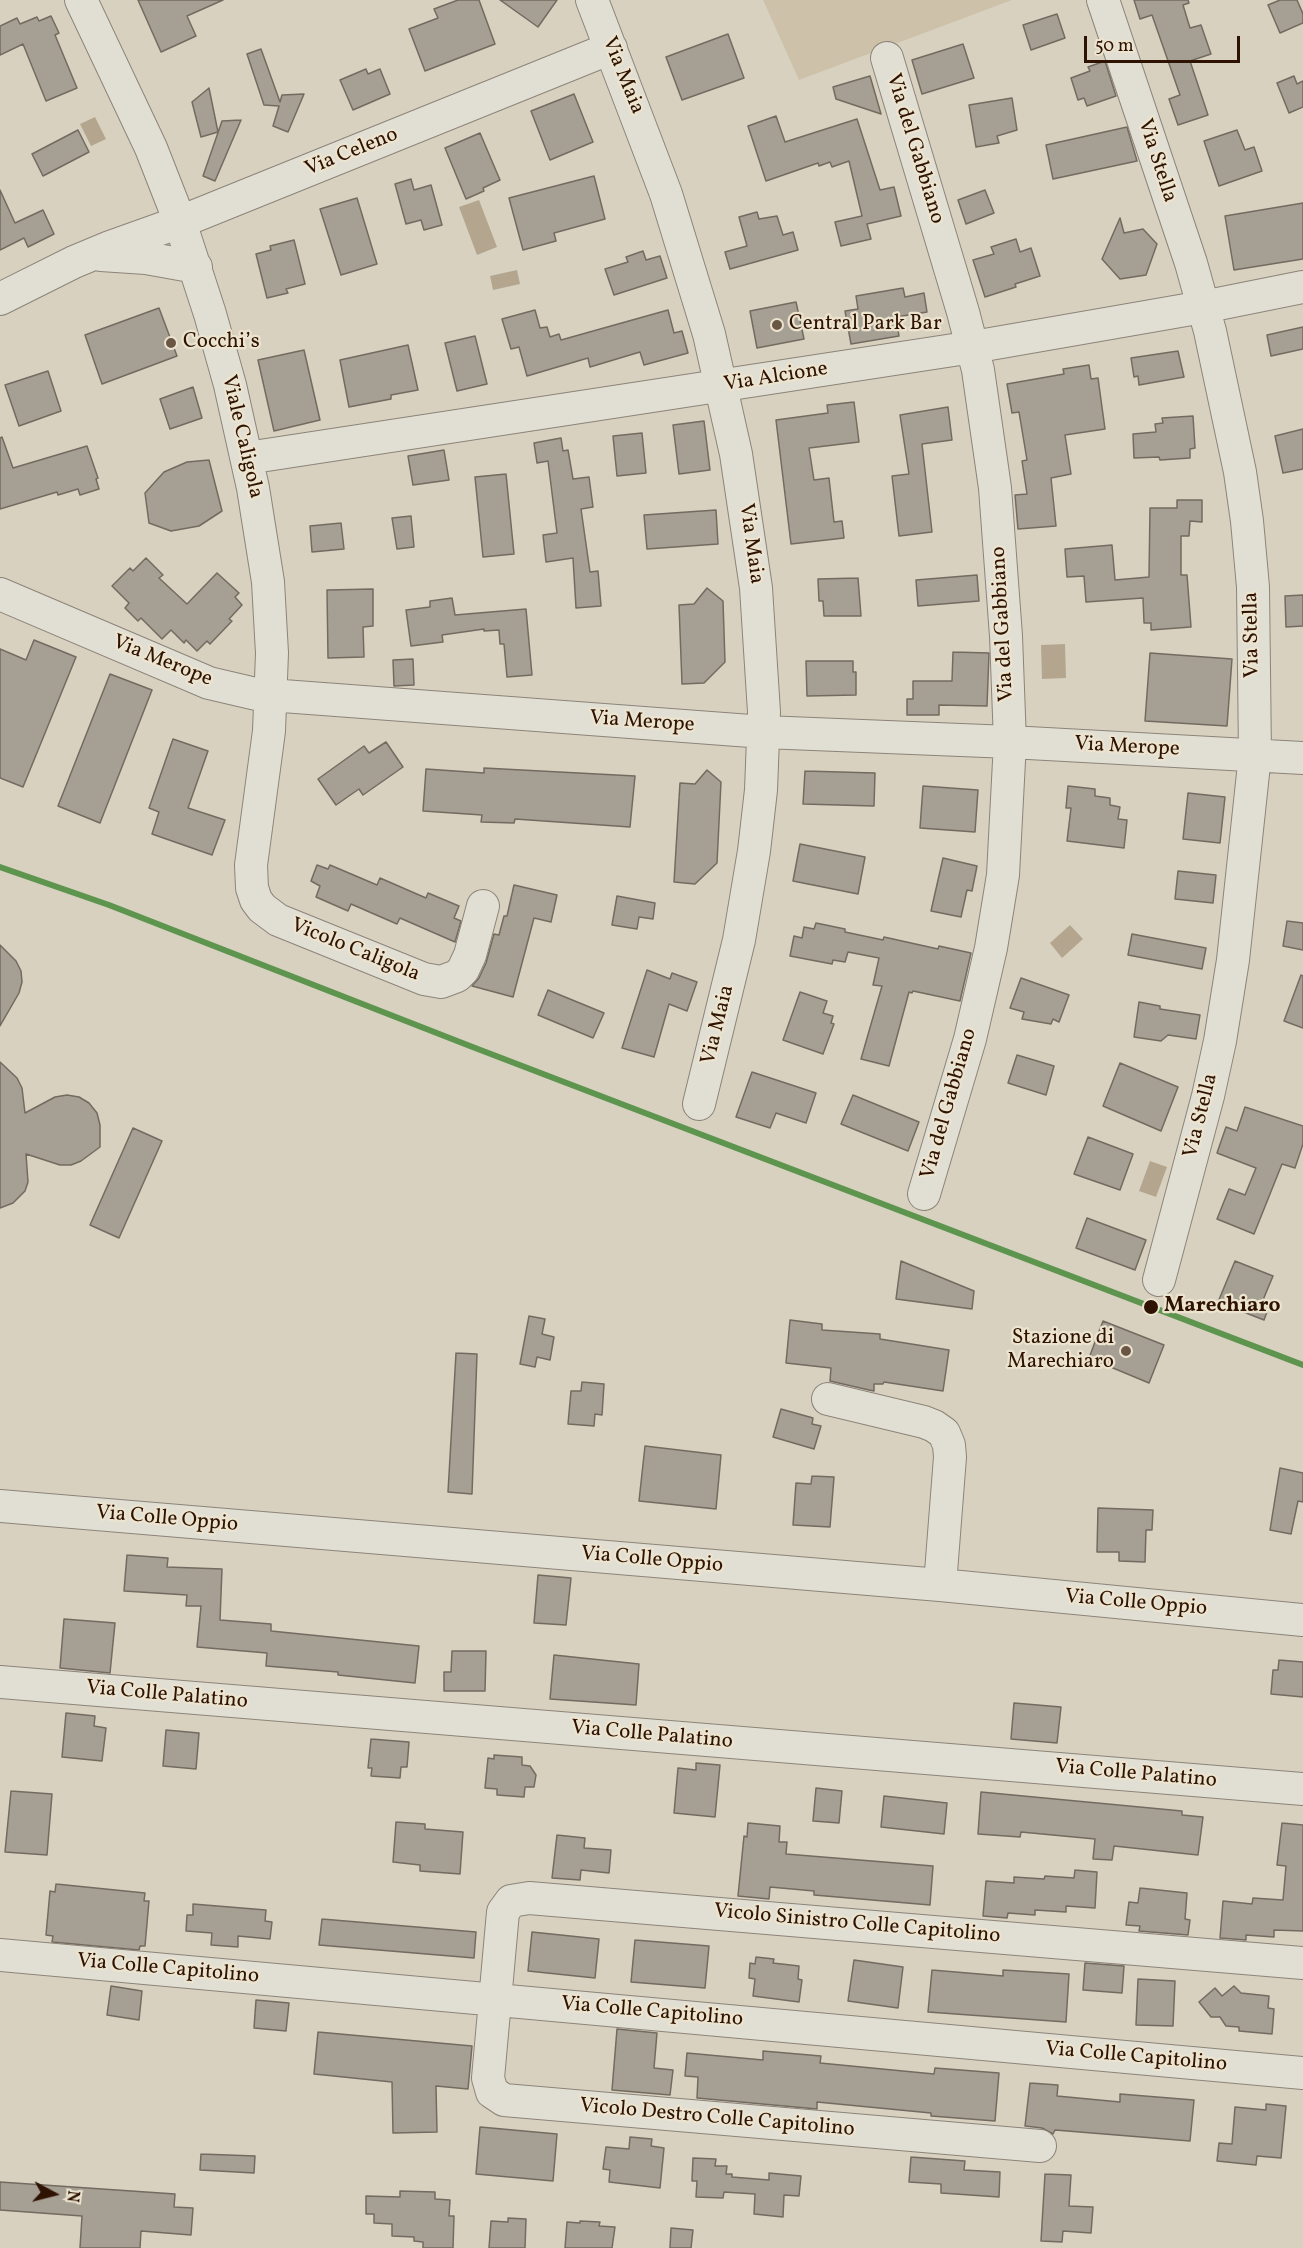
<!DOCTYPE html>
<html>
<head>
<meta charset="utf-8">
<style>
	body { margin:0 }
	#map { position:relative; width:1303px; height:2248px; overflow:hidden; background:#d8d1c0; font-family:Vollkorn,serif }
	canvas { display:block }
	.north { position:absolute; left:24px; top:2164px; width:60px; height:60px; -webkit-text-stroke:4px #ece4cf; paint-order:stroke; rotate:97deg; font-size:16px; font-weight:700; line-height:24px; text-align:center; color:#2f1302 }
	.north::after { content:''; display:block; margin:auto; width:21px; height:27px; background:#2f1302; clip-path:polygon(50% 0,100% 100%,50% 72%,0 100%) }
	.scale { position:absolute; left:1084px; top:36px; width:156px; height:27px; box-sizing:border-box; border:3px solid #2f1302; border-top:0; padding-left:8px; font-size:18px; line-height:21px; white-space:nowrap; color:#2f1302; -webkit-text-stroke:4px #ece4cf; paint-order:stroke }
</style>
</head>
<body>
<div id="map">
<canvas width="1303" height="2248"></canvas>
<div class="north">N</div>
<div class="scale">50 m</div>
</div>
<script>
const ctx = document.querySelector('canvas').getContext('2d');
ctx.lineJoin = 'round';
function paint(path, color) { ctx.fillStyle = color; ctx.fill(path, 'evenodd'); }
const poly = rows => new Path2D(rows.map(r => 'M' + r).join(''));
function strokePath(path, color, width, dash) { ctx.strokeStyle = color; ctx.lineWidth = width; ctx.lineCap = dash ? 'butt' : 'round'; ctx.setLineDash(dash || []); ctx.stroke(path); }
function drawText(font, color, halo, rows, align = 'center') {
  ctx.font = font + ' Vollkorn,serif'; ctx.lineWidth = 4.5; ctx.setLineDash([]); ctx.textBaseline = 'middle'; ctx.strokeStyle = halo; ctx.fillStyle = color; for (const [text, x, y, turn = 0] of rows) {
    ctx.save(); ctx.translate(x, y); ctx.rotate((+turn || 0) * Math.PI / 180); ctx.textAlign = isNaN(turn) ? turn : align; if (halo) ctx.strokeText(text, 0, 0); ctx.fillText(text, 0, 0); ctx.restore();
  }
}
const green = poly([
	[763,0,1012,0,799,80]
]);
const water = poly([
	[95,117,106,139,91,146,80,124],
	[479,200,497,247,477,255,459,207],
	[517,270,520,284,493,290,490,276],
	[1065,644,1066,678,1042,679,1041,645],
	[1070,925,1083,939,1062,958,1050,943],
	[1150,1161,1167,1167,1156,1197,1139,1191]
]);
const building = poly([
	[138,0,223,0,187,16,196,36,161,52,138,0],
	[458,0,479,0,495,44,425,71,409,29,438,18,434,9,458,0],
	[500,0,557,0,538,27,500,0],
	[1134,0,1188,0,1189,3,1183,5,1190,28,1201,25,1211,54,1190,61,1208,115,1178,125,1169,99,1180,95,1152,15,1140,19,1134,0],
	[1280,0,1297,0,1303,14,1303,23,1280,33,1268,5,1280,0],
	[1057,14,1065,38,1031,50,1023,25,1057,14],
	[51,16,59,33,55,35,77,88,46,101,23,44,0,55,0,26,17,18,20,24,37,17,39,21,51,16],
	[728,34,744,78,682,100,666,57,728,34],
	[963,44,974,78,922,94,912,60,963,44],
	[261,49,280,102,282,95,304,94,288,132,273,126,279,106,264,105,247,54,261,49],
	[1105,61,1116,96,1087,106,1084,98,1078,100,1071,78,1090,71,1088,67,1105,61],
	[366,69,368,74,380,69,390,94,353,110,340,80,366,69],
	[870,76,881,114,836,99,833,87,870,76],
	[1294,76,1297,84,1303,81,1303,107,1289,113,1277,83,1294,76],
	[209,88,218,132,201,137,192,102,209,88],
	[574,94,593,142,550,160,531,111,574,94],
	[1012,98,1017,130,997,136,999,143,976,147,969,105,1012,98],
	[776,116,785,142,857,119,880,190,894,187,901,216,867,224,871,239,841,246,835,222,862,216,849,161,832,167,830,162,819,166,818,163,766,181,748,126,776,116],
	[241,120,215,181,203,176,222,121,241,120],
	[1127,127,1137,161,1053,179,1046,145,1127,127],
	[78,130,89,152,43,176,32,154,78,130],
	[1237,130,1245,150,1254,147,1262,171,1219,186,1204,141,1237,130],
	[480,133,500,180,483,188,484,191,466,199,445,148,480,133],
	[594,176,605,219,554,233,556,241,523,250,509,198,594,176],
	[411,179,414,190,431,185,442,225,424,230,421,220,406,224,395,184,411,179],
	[0,190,15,223,43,210,54,234,28,247,24,238,0,250,0,190],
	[985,190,994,213,966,224,958,200,985,190],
	[357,198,377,264,341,275,320,209,357,198],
	[1303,203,1303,259,1234,270,1225,216,1303,203],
	[757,212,759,219,777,216,783,235,793,232,798,250,730,269,725,252,747,246,739,217,757,212],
	[1120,218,1124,233,1143,229,1157,244,1146,275,1120,279,1102,259,1120,218],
	[1016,239,1020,252,1031,248,1040,276,1015,284,1016,287,985,297,973,260,994,254,991,247,1016,239],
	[294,240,305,284,286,289,288,293,267,298,256,254,271,250,270,246,294,240],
	[643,251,646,260,660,256,667,278,614,295,605,269,628,262,626,257,643,251],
	[903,288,905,297,924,293,927,312,896,317,899,336,851,344,845,311,858,309,856,296,903,288],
	[796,302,804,339,757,348,750,311,796,302],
	[159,308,177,356,102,384,85,335,159,308],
	[535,310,540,328,547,327,550,337,559,334,561,340,668,310,674,333,682,331,688,353,644,365,640,352,590,367,588,358,527,376,519,347,511,349,502,319,535,310],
	[1303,327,1303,349,1271,356,1267,335,1303,327],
	[475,336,487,384,457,391,445,343,475,336],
	[408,345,418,390,391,395,391,399,349,407,340,360,408,345],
	[304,350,320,420,274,431,258,360,304,350],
	[1178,351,1184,377,1139,385,1138,376,1134,377,1131,358,1178,351],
	[1089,365,1091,379,1098,378,1105,429,1065,435,1071,474,1051,478,1056,526,1018,529,1015,495,1027,494,1022,461,1027,460,1019,412,1012,413,1007,384,1064,374,1063,369,1089,365],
	[48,371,61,411,19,426,5,385,48,371],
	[193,387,202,418,170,429,160,399,193,387],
	[854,402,859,442,809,448,814,480,829,478,834,522,842,521,844,538,791,544,776,420,828,413,827,405,854,402],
	[948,407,952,440,922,444,932,532,899,536,892,476,909,474,900,415,948,407],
	[1193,416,1195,448,1190,449,1190,458,1160,460,1159,457,1134,458,1133,434,1156,432,1155,424,1163,423,1162,418,1193,416],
	[704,421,710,470,679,474,673,425,704,421],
	[1303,429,1303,469,1283,473,1275,436,1303,429],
	[642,433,646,473,617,476,613,436,642,433],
	[2,437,13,468,87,446,98,478,96,479,99,489,80,495,78,489,58,495,57,492,0,509,0,438,2,437],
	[561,438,563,451,568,450,573,479,589,477,593,507,581,509,590,572,598,571,601,606,576,608,573,558,546,562,543,535,557,533,548,461,537,463,534,443,561,438],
	[444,450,449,480,413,485,408,456,444,450],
	[209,460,222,511,199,526,171,531,149,523,145,493,164,472,187,462,209,460],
	[506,474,514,554,483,557,475,477,506,474],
	[1177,500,1202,500,1202,522,1190,521,1189,536,1181,536,1181,575,1187,575,1191,627,1151,630,1151,623,1144,623,1143,598,1086,602,1084,576,1067,577,1065,549,1112,545,1115,580,1149,577,1150,508,1177,508,1177,500],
	[716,510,718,544,647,549,644,515,716,510],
	[411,516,414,547,397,549,392,518,411,516],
	[341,523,344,549,312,552,310,526,341,523],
	[146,558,163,575,159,578,187,604,217,573,239,593,235,597,242,605,229,619,232,621,210,644,207,641,197,651,186,640,184,643,171,630,162,639,141,618,138,621,125,608,129,603,112,586,130,568,133,571,146,558],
	[977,575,979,601,918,606,916,580,977,575],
	[858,578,861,616,824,616,823,601,819,601,818,579,858,578],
	[707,588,723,601,725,662,704,683,682,684,679,605,694,604,707,588],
	[373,589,373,626,363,627,364,657,328,658,327,590,373,589],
	[1303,595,1303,626,1286,627,1285,596,1303,595],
	[452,598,455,615,526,609,532,675,507,677,504,644,500,644,499,630,484,631,484,629,442,635,443,642,411,646,406,610,430,607,430,601,452,598],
	[34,640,76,657,23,787,0,778,0,649,26,660,34,640],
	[953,652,989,653,987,706,939,705,939,715,907,715,907,699,913,699,913,681,952,681,953,652],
	[1150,653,1232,659,1227,726,1145,721,1150,653],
	[413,659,414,685,394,686,393,660,413,659],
	[806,661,853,661,853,672,856,672,856,695,807,696,806,661],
	[110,674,152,690,100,823,58,806,110,674],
	[173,739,208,751,188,808,225,820,212,855,152,834,159,812,149,808,173,739],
	[386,742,403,767,363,795,359,789,336,805,318,779,364,746,369,753,386,742],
	[484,768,635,776,630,827,515,819,514,823,481,822,482,815,423,811,426,769,484,773,484,768],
	[707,770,721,782,717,863,695,884,674,882,680,783,695,784,707,770],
	[805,771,875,773,874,806,803,804,805,771],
	[923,786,978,790,975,832,920,828,923,786],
	[1068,786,1095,789,1095,796,1110,798,1110,805,1120,807,1118,819,1127,820,1124,848,1067,841,1071,808,1066,808,1068,786],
	[1188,793,1225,797,1220,843,1183,839,1188,793],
	[800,844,865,857,858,894,793,881,800,844],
	[943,858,977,866,972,891,967,890,961,917,931,911,943,858],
	[317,865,328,869,330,865,377,885,380,878,426,898,428,893,459,906,454,918,461,921,455,942,400,918,397,924,351,904,348,911,316,897,320,886,311,881,317,865],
	[1178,871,1216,875,1213,903,1175,899,1178,871],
	[514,885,557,895,551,922,534,918,513,997,472,986,479,978,486,963,494,934,499,935,504,916,507,916,514,885],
	[617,896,655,903,653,919,639,917,637,929,612,925,617,896],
	[1287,921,1303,923,1303,950,1283,946,1287,921],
	[816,923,845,929,845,932,883,940,884,937,938,949,939,946,971,953,960,1001,913,991,912,993,909,992,889,1066,861,1059,882,986,873,985,879,958,848,952,845,962,833,960,832,964,790,956,794,936,802,938,804,927,814,929,816,923],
	[1132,934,1206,948,1202,969,1128,955,1132,934],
	[0,945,16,961,21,971,22,982,19,993,0,1026,0,945],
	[647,970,670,979,672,973,697,982,687,1011,669,1004,654,1057,622,1048,647,970],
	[1301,975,1303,976,1303,1028,1284,1021,1301,975],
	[1021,978,1069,995,1059,1022,1053,1019,1051,1024,1022,1019,1024,1012,1010,1008,1021,978],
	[548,990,604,1013,593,1038,538,1015,548,990],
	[800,992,827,1001,823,1013,833,1016,831,1023,834,1024,823,1054,783,1040,800,992],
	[1139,1002,1160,1006,1160,1009,1200,1015,1196,1039,1168,1035,1161,1041,1134,1037,1139,1002],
	[1017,1055,1054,1066,1046,1095,1008,1083,1017,1055],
	[0,1062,17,1078,22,1088,25,1113,55,1097,67,1095,79,1097,89,1103,97,1113,100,1125,100,1147,81,1161,71,1165,60,1165,26,1154,28,1182,25,1191,13,1203,0,1208,0,1062],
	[1120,1063,1178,1087,1161,1131,1103,1106,1120,1063],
	[752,1072,816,1093,806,1123,776,1113,770,1128,736,1117,752,1072],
	[853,1095,919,1122,908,1151,841,1124,853,1095],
	[1245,1107,1303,1126,1303,1144,1295,1168,1282,1164,1254,1234,1217,1219,1229,1189,1245,1195,1256,1168,1217,1153,1226,1127,1237,1131,1245,1107],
	[133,1128,162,1141,119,1238,90,1225,133,1128],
	[1088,1137,1133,1154,1120,1190,1074,1174,1088,1137],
	[1087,1218,1146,1240,1135,1270,1076,1248,1087,1218],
	[901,1261,974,1291,972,1309,896,1299,901,1261],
	[1235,1261,1273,1276,1263,1300,1270,1304,1264,1320,1218,1302,1235,1261],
	[529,1316,545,1319,542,1334,554,1337,550,1360,537,1357,535,1367,520,1364,529,1316],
	[790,1320,822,1324,822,1330,880,1334,880,1339,949,1350,943,1391,884,1382,883,1384,874,1384,874,1391,869,1390,830,1381,831,1368,786,1363,790,1320],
	[1103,1321,1164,1345,1149,1383,1089,1358,1103,1321],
	[456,1353,477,1354,472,1494,448,1492,456,1353],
	[582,1382,604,1384,602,1415,595,1414,594,1426,568,1424,571,1391,581,1391,582,1382],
	[781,1409,813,1418,812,1424,821,1426,814,1449,773,1437,781,1409],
	[645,1446,721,1455,716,1509,639,1501,645,1446],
	[1280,1468,1303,1473,1303,1502,1298,1501,1291,1534,1270,1530,1280,1468],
	[812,1476,834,1477,830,1527,793,1525,796,1483,811,1484,812,1476],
	[1098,1508,1153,1510,1152,1530,1146,1530,1145,1562,1119,1561,1119,1552,1097,1552,1098,1508],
	[127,1555,168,1558,167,1567,222,1569,220,1620,271,1624,271,1631,419,1646,415,1683,338,1675,338,1672,266,1666,267,1653,197,1647,201,1606,186,1606,187,1595,124,1591,127,1555],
	[538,1575,571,1578,566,1625,534,1623,538,1575],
	[64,1619,115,1623,110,1673,60,1668,64,1619],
	[452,1651,486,1651,485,1691,444,1691,444,1672,451,1672,452,1651],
	[554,1655,639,1664,636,1705,550,1699,554,1655],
	[1279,1660,1303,1662,1303,1697,1271,1694,1273,1670,1278,1670,1279,1660],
	[1014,1703,1061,1707,1057,1743,1011,1739,1014,1703],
	[66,1713,95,1716,94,1726,106,1728,102,1761,62,1757,66,1713],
	[166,1730,199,1733,196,1769,163,1766,166,1730],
	[371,1739,409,1742,407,1767,401,1767,400,1778,371,1776,372,1768,368,1768,371,1739],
	[494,1755,522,1757,522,1765,530,1766,536,1775,534,1787,525,1787,524,1797,497,1795,497,1789,485,1788,488,1758,494,1759,494,1755],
	[696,1763,720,1765,715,1817,674,1813,678,1768,696,1770,696,1763],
	[816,1788,842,1791,839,1823,813,1821,816,1788],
	[11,1791,52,1794,47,1855,5,1852,11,1791],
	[981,1792,1182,1811,1182,1815,1203,1817,1198,1855,1114,1846,1112,1860,1093,1859,1095,1839,1021,1832,1020,1837,978,1834,981,1792],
	[884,1796,947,1803,944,1834,881,1827,884,1796],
	[396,1822,425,1824,425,1829,463,1832,460,1874,420,1871,420,1865,393,1862,396,1822],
	[748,1823,780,1826,779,1842,787,1842,786,1854,933,1866,930,1905,814,1895,814,1891,770,1887,769,1899,738,1896,744,1836,747,1837,748,1823],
	[1282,1823,1303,1825,1303,1931,1274,1930,1274,1937,1246,1935,1246,1940,1220,1938,1223,1901,1252,1904,1253,1898,1283,1900,1286,1866,1277,1865,1282,1823],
	[557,1835,585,1838,584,1848,611,1850,609,1873,581,1870,580,1880,552,1878,557,1835],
	[1075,1870,1097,1872,1095,1908,1066,1906,1066,1912,1035,1910,1035,1915,1008,1913,1007,1918,983,1916,986,1881,1014,1883,1014,1877,1044,1879,1045,1876,1074,1878,1075,1870],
	[56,1884,145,1893,144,1901,149,1901,145,1946,140,1946,139,1950,52,1942,53,1936,46,1935,50,1891,55,1892,56,1884],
	[1140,1888,1187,1893,1185,1919,1190,1920,1188,1935,1139,1931,1140,1926,1126,1925,1129,1902,1138,1903,1140,1888],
	[193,1904,266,1910,265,1921,272,1922,270,1939,238,1936,238,1947,211,1945,212,1933,186,1931,187,1915,193,1915,193,1904],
	[322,1919,476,1932,474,1958,319,1945,322,1919],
	[532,1932,599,1939,595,1978,528,1971,532,1932],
	[635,1940,709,1946,705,1988,631,1982,635,1940],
	[756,1957,774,1959,773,1963,799,1966,798,1979,802,1980,799,2002,753,1996,755,1979,749,1978,750,1963,755,1964,756,1957],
	[854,1960,903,1967,898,2008,848,2001,854,1960],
	[1085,1963,1124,1966,1122,1993,1083,1990,1085,1963],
	[932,1970,1003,1976,1003,1970,1069,1974,1066,2022,928,2012,932,1970],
	[1138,1979,1175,1981,1173,2026,1136,2025,1138,1979],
	[111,1986,142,1991,139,2020,107,2015,111,1986],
	[1234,1986,1241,1993,1269,1996,1268,2008,1274,2009,1272,2034,1239,2031,1239,2027,1226,2026,1220,2017,1211,2017,1199,2002,1215,1988,1222,1996,1234,1986],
	[256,2000,289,2003,286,2031,254,2028,256,2000],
	[617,2029,657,2033,654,2068,673,2070,670,2095,612,2090,617,2029],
	[318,2032,472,2046,468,2089,436,2086,437,2132,393,2133,392,2082,314,2074,318,2032],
	[763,2051,821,2056,820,2063,934,2074,935,2068,999,2073,995,2121,931,2116,931,2113,817,2102,817,2109,697,2098,698,2077,685,2076,687,2053,763,2060,763,2051],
	[1030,2083,1058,2085,1057,2096,1120,2102,1120,2094,1194,2100,1190,2141,1055,2130,1053,2134,1042,2128,1025,2126,1030,2083],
	[1266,2104,1286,2106,1281,2158,1257,2156,1256,2165,1217,2161,1219,2143,1232,2144,1235,2107,1266,2110,1266,2104],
	[480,2127,557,2134,553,2181,476,2174,480,2127],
	[630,2137,652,2139,651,2146,664,2148,660,2188,609,2182,610,2170,603,2169,606,2147,629,2149,630,2137],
	[201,2154,255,2156,254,2173,200,2170,201,2154],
	[911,2157,965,2161,964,2170,1000,2172,999,2197,941,2193,941,2184,909,2182,911,2157],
	[693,2158,716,2159,715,2166,727,2166,726,2174,732,2174,732,2177,769,2180,769,2173,801,2176,799,2196,784,2195,783,2217,754,2214,755,2194,724,2192,723,2198,696,2197,697,2181,692,2181,693,2158],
	[1045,2174,1071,2175,1069,2206,1093,2207,1091,2233,1063,2231,1062,2242,1041,2241,1045,2174],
	[0,2182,175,2194,174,2207,193,2208,191,2235,141,2231,140,2248,80,2248,82,2216,0,2210,0,2182],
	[400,2191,435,2192,435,2199,450,2200,449,2216,454,2216,453,2248,423,2248,423,2242,414,2241,414,2237,392,2236,392,2224,374,2223,374,2214,366,2214,366,2196,400,2197,400,2191],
	[508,2218,526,2219,525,2248,489,2248,491,2221,508,2222,508,2218],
	[580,2221,600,2222,599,2226,615,2227,612,2248,565,2248,567,2222,580,2223,580,2221],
	[671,2228,693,2230,691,2248,670,2248,671,2228]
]);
const minor = poly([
	[81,0,151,148,180,222,210,314,230,385,253,488,268,582,272,653,269,731,251,865,252,888,256,900,262,908,278,920,424,979,441,982,457,976,463,970,470,955,483,906],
	[592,0,666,194,709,334,736,454,756,588,764,712,761,790,754,851,739,940,699,1104],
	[1103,0,1191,263,1210,331,1240,472,1247,521,1253,587,1255,755,1233,960,1220,1041,1208,1096,1159,1280],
	[887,58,963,312,978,370,995,488,1006,636,1010,742,1003,875,991,948,970,1039,924,1194],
	[101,255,146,258,196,267],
	[0,299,74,262,110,247,180,222,611,48],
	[247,458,973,347,1203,307,1303,287],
	[0,594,209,683,256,694,764,732,1010,742,1303,758],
	[828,1399,924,1422,934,1426,944,1433,949,1445,950,1457,940,1585],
	[0,1506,940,1585,1303,1620],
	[0,1682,1303,1789],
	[0,1955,1303,2073],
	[1040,2146,504,2100,492,2092,488,2078,503,1912,511,1901,529,1898,1303,1963]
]);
const rail1 = poly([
	[0,867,109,905,470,1046,1303,1365]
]);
const markers = [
	[777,325,6,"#6a5644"],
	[171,343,6,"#6a5644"],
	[1151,1307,8,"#2f1302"],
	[1126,1351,6,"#6a5644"]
];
const streetNames = [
	["Via Maia",622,76,68],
	["Via del Gabbiano",914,149,73],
	["Via Celeno",352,153,-22],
	["Via Stella",1156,161,72],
	["Via Alcione",776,378,-9],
	["Viale Caligola",241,437,77],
	["Via Maia",750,544,82],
	["Via del Gabbiano",1004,624,-93],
	["Via Stella",1253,635,-91],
	["Via Merope",162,662,22],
	["Via Merope",642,723,4],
	["Via Merope",1127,748,3],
	["Vicolo Caligola",355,951,22],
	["Via Maia",719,1025,-76],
	["Via del Gabbiano",950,1104,-74],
	["Via Stella",1202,1116,-76],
	["Via Colle Oppio",167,1520,5],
	["Via Colle Oppio",652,1561,5],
	["Via Colle Oppio",1136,1604,5],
	["Via Colle Palatino",167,1696,5],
	["Via Colle Palatino",652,1736,5],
	["Via Colle Palatino",1136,1775,5],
	["Vicolo Sinistro Colle Capitolino",857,1925,5],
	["Via Colle Capitolino",168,1970,5],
	["Via Colle Capitolino",652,2013,5],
	["Via Colle Capitolino",1136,2058,5],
	["Vicolo Destro Colle Capitolino",717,2119,5]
];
const poiNames = [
	["Central Park Bar",789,325],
	["Cocchi’s",183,343],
	["Stazione di",1114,1339,"right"],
	["Marechiaro",1114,1363,"right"]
];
const stopNames = [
	["Marechiaro",1164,1307]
];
paint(green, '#cdc2a9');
paint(water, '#b4a68e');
paint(building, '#a69f93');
strokePath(building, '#736b60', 1.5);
strokePath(minor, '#8c8478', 34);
strokePath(minor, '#e1ded4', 32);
strokePath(rail1, '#5d944e', 6);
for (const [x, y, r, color] of markers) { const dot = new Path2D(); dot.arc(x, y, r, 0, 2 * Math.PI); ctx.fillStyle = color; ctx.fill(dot); strokePath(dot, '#ece4cf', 2); }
drawText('21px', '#2f1302', '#ece4cf', streetNames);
drawText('21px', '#2f1302', '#ece4cf', poiNames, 'left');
drawText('bold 21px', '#2f1302', '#ece4cf', stopNames, 'left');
</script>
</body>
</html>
